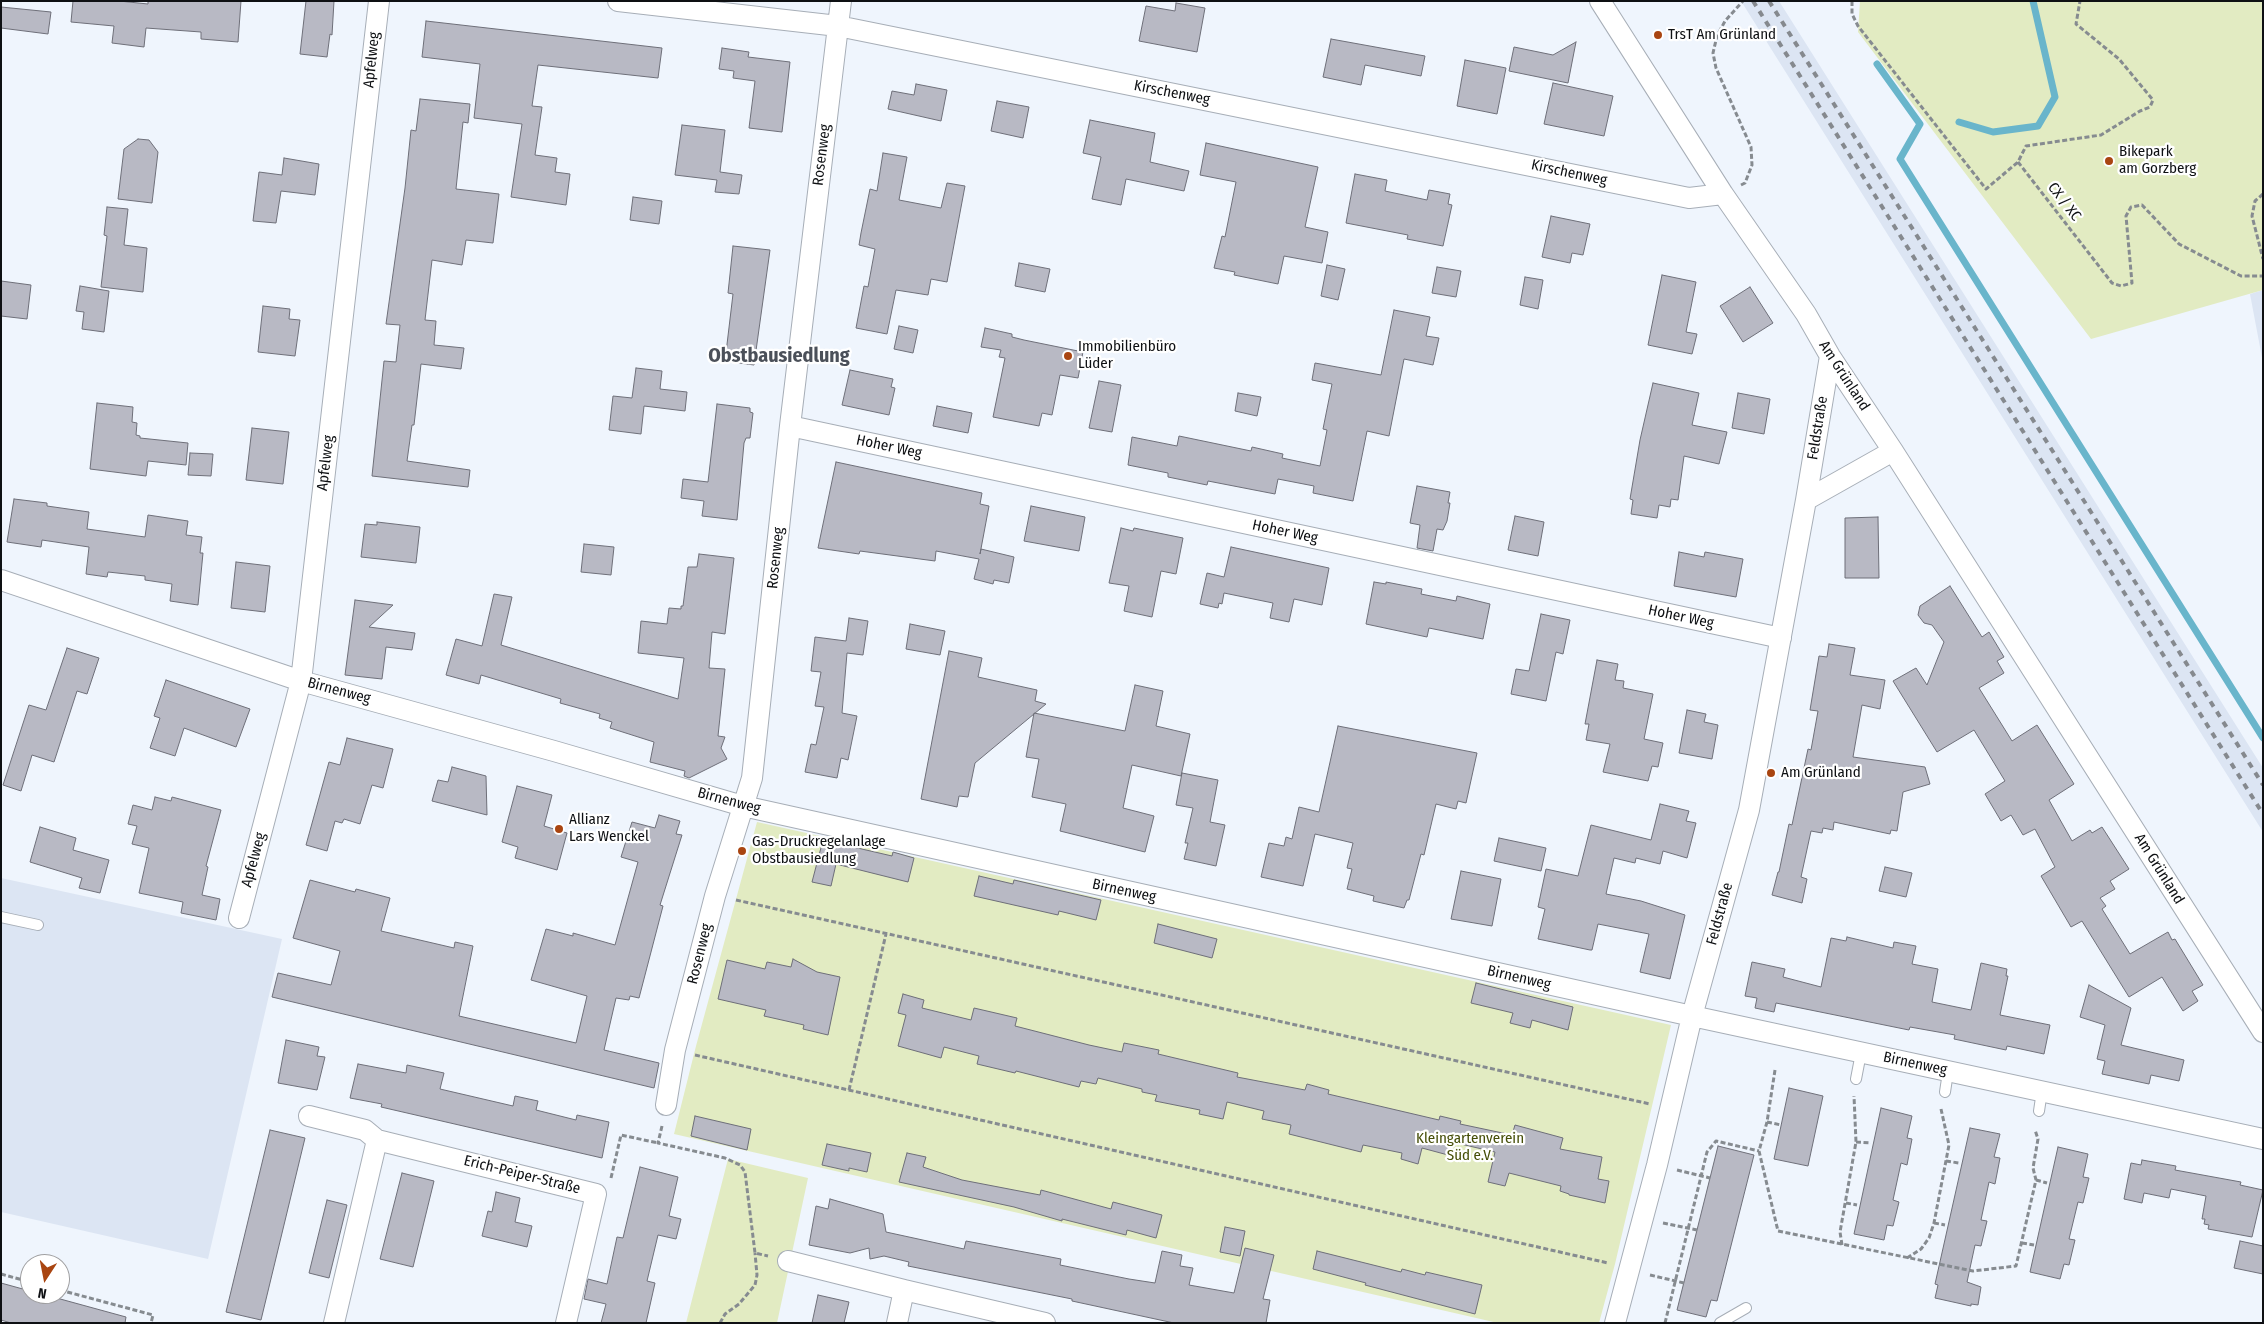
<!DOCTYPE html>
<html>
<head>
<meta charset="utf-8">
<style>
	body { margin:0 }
	#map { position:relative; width:2264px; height:1324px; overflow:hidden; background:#eff5fd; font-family:"Fira Sans Condensed",sans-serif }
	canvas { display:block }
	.frame { position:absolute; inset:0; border:2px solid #0e1013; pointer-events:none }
	.north { position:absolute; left:20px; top:1254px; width:50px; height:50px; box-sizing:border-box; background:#fff; border:1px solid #9f9fa1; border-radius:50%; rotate:191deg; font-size:14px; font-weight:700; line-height:20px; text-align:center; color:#0e1013 }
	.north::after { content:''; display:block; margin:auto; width:18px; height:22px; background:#a94511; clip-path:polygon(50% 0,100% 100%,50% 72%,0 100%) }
</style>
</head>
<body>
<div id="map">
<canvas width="2264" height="1324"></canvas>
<div class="frame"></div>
<div class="north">N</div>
</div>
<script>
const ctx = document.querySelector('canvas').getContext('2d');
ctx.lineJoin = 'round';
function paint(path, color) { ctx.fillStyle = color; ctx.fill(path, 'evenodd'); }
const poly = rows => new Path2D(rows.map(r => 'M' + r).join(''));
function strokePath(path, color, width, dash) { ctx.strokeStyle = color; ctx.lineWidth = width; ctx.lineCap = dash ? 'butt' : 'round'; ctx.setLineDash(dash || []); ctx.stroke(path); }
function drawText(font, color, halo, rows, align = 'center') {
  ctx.font = font + ' "Fira Sans Condensed",sans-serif'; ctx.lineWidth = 4.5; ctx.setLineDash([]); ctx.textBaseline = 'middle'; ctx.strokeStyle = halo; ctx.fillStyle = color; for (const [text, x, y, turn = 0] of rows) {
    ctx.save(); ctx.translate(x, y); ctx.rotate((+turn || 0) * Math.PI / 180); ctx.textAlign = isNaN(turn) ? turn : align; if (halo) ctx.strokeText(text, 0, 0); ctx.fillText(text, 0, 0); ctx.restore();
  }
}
const built = poly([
	[1741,1,1779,1,2263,768,2263,832],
	[2263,290,2263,363,2250,294],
	[1,878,282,939,208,1259,1,1212]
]);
const green = poly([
	[1860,1,2263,1,2263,290,2091,339,1858,32],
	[757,822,1671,1025,1615,1264,1599,1323,1498,1323,674,1134,696,1046],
	[728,1159,808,1178,777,1323,686,1323]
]);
const stream = poly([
	[1877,64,1920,124,1900,159,2263,738],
	[1959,122,1993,132,2038,126,2055,97,2033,1]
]);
const building = poly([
	[73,1,119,1,148,4,148,1,241,1,238,42,201,39,201,32,146,28,144,47,112,43,114,26,71,22,73,1],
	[306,1,334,1,332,35,330,34,327,57,300,54,306,1],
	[1176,3,1205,8,1197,52,1139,41,1146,6,1175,11,1176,3],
	[1,7,51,12,48,34,1,28,1,7],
	[426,21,662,48,658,78,538,65,532,106,542,107,535,155,557,158,555,172,570,174,566,205,511,197,522,124,474,118,480,64,422,57,426,21],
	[1331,39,1425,56,1421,76,1365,65,1361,85,1323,77,1331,39],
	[1576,42,1568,83,1509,71,1514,47,1553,55,1576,42],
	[722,48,749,52,748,57,790,62,782,132,749,128,755,81,733,78,734,71,719,69,722,48],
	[1465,60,1506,68,1497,114,1457,106,1465,60],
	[1553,83,1613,96,1604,136,1544,124,1553,83],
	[916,84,947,90,941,121,888,109,892,91,914,95,916,84],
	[420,99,470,104,468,123,463,122,456,189,499,194,493,243,466,240,462,265,432,260,425,320,436,321,434,345,464,348,461,369,421,364,414,425,412,425,407,461,470,470,468,487,372,476,384,361,396,362,400,325,386,324,405,188,411,130,416,131,420,99],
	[997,101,1029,107,1023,138,991,131,997,101],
	[1090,120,1155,133,1150,162,1189,171,1184,191,1126,179,1121,205,1092,199,1101,157,1083,153,1090,120],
	[682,125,725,130,720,172,742,175,739,194,715,192,717,180,675,175,682,125],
	[138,139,149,140,158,152,152,203,118,199,124,149,138,139],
	[1206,143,1318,167,1305,227,1328,232,1322,263,1284,256,1278,284,1234,275,1235,272,1214,268,1222,236,1225,237,1236,182,1200,175,1206,143],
	[883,153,907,157,899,200,941,208,947,183,965,186,947,282,931,279,928,295,896,290,887,334,856,328,864,286,868,287,875,249,859,245,861,233,870,189,877,191,883,153],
	[284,158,319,164,315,195,281,191,276,223,253,221,259,172,282,175,284,158],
	[1355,174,1387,180,1385,191,1427,200,1429,190,1450,194,1448,204,1452,205,1443,246,1407,239,1408,235,1346,223,1355,174],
	[633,197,662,201,659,224,630,220,633,197],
	[107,207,128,209,124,245,147,248,143,292,101,287,107,236,104,235,107,207],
	[1551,216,1590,224,1583,255,1572,253,1570,263,1542,257,1551,216],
	[733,246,770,250,754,365,725,361,733,294,728,293,733,246],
	[1019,263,1050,269,1045,292,1015,286,1019,263],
	[1327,265,1345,269,1338,300,1321,296,1327,265],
	[1437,267,1461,271,1456,297,1432,293,1437,267],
	[1662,275,1696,282,1686,332,1697,334,1692,354,1648,345,1662,275],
	[1525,277,1543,280,1538,309,1520,305,1525,277],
	[1,281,31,285,27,319,1,316,1,281],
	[80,286,109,291,104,332,82,329,84,312,76,311,80,286],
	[1750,287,1773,323,1743,342,1720,306,1750,287],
	[263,306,290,309,289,319,300,320,295,356,258,352,263,306],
	[1394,310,1430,317,1426,336,1439,338,1433,365,1404,359,1389,436,1367,431,1353,501,1313,493,1314,486,1278,479,1275,494,1208,481,1207,485,1168,477,1168,473,1128,465,1132,437,1177,446,1179,436,1251,451,1252,447,1283,454,1282,458,1320,466,1327,430,1323,429,1332,384,1312,380,1315,363,1381,375,1394,310],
	[899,326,918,330,913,353,894,349,899,326],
	[985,328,1012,334,1012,337,1024,340,1083,352,1078,378,1060,375,1052,415,1042,413,1039,426,993,417,1005,358,999,357,1001,350,981,347,985,328],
	[636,368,662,371,660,389,687,392,685,411,644,406,641,434,609,430,613,396,632,398,636,368],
	[850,370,893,379,891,387,895,388,889,415,842,405,850,370],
	[1099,381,1121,385,1112,432,1089,428,1099,381],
	[1653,383,1699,393,1692,425,1727,432,1719,464,1684,456,1678,500,1671,499,1670,507,1659,505,1657,518,1631,514,1633,500,1630,499,1640,440,1653,383],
	[1238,393,1261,397,1257,416,1235,411,1238,393],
	[1738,393,1770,399,1764,434,1732,428,1738,393],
	[97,403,133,407,132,422,137,423,136,435,140,436,140,438,188,443,186,465,148,461,146,476,90,469,97,403],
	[717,404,750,408,750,412,753,413,750,438,746,438,744,443,737,520,702,516,704,501,681,498,683,479,708,482,717,404],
	[937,406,972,413,968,433,933,426,937,406],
	[252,428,289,432,283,484,246,480,252,428],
	[190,453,213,454,211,476,188,475,190,453],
	[836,462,982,493,980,504,989,506,980,554,981,549,1014,557,1009,583,994,580,993,584,974,579,979,559,936,551,935,561,860,551,859,554,818,548,836,462],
	[1417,486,1450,492,1448,503,1450,503,1447,521,1443,530,1437,529,1433,551,1417,548,1420,525,1410,523,1417,486],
	[14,499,47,503,47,506,89,512,87,529,145,537,148,515,188,521,186,535,202,537,200,553,203,553,198,605,170,601,172,584,145,580,145,576,108,572,107,577,86,574,89,547,42,540,41,547,7,542,14,499],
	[1031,506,1085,517,1079,551,1024,541,1031,506],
	[1515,516,1544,522,1538,556,1508,550,1515,516],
	[1878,517,1879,578,1845,578,1845,518,1878,517],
	[377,522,420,527,416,563,361,557,365,524,377,525,377,522],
	[1121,528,1133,531,1134,528,1183,538,1176,574,1161,571,1152,617,1124,611,1129,586,1109,583,1121,528],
	[584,544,614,547,611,575,581,572,584,544],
	[1231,547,1329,568,1322,605,1294,599,1289,622,1270,618,1273,603,1224,593,1222,604,1219,603,1218,608,1200,604,1207,573,1224,577,1231,547],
	[1679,552,1704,557,1705,552,1743,559,1736,597,1674,586,1679,552],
	[699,554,734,558,725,634,712,632,709,668,725,669,718,736,725,737,721,748,727,759,689,778,684,776,685,771,650,762,654,742,610,728,612,722,599,718,600,714,560,703,561,699,481,675,479,684,446,675,456,639,482,646,494,594,512,597,501,645,678,699,684,658,638,653,641,621,667,624,669,608,681,609,681,606,683,606,688,567,697,567,699,554],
	[236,562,270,566,265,612,231,608,236,562],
	[1374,582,1386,584,1386,582,1422,589,1421,594,1456,601,1457,596,1490,604,1483,639,1429,628,1427,637,1366,624,1374,582],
	[1950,586,1982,637,1989,632,2004,657,1997,661,2004,673,1979,688,2012,741,2037,725,2074,784,2049,800,2072,841,2090,830,2092,833,2102,827,2129,869,2110,881,2115,889,2100,898,2106,906,2102,909,2130,954,2168,932,2172,940,2175,939,2203,985,2192,991,2198,1001,2183,1011,2162,977,2129,997,2082,921,2071,927,2041,876,2055,867,2035,829,2023,835,2011,815,2001,821,1985,794,2005,781,1974,730,1937,752,1893,681,1916,668,1927,685,1944,642,1932,625,1924,623,1918,615,1920,606,1950,586],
	[355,600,393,605,369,627,415,633,412,650,386,647,382,679,345,675,355,600],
	[1541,614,1570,620,1563,654,1556,652,1546,701,1511,694,1516,669,1529,671,1541,614],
	[849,618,868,621,863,655,847,653,842,713,857,716,848,760,841,758,837,778,805,772,811,744,816,745,824,707,815,706,821,672,811,671,815,637,846,641,849,618],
	[910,624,945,631,940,655,906,649,910,624],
	[1829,644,1855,648,1850,675,1885,680,1880,709,1862,705,1853,757,1925,767,1930,784,1903,792,1897,831,1891,830,1890,834,1834,822,1833,830,1823,828,1822,833,1811,831,1801,877,1807,879,1802,903,1772,895,1778,872,1779,872,1789,824,1792,825,1808,749,1811,750,1818,711,1810,710,1819,656,1827,657,1829,644],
	[67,648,99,658,87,694,77,691,54,762,32,755,21,791,3,785,29,705,46,710,67,648],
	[949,651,982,658,978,677,1037,690,1035,701,1046,704,975,763,968,797,959,796,957,807,921,799,949,651],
	[1597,660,1618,664,1615,680,1624,681,1623,688,1653,694,1644,739,1663,743,1658,767,1652,766,1648,781,1603,772,1610,744,1586,740,1589,724,1585,724,1597,660],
	[166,680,250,709,236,747,184,728,175,756,150,748,160,718,154,716,166,680],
	[1135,685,1163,691,1156,726,1190,734,1181,776,1132,765,1123,808,1154,816,1145,852,1060,831,1066,804,1032,797,1039,759,1026,757,1034,713,1125,731,1135,685],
	[1687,710,1706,714,1704,722,1718,725,1712,759,1679,753,1687,710],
	[1338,726,1477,753,1466,803,1458,801,1456,809,1436,804,1424,855,1421,854,1409,900,1407,900,1404,908,1373,901,1374,896,1347,889,1352,869,1347,868,1353,843,1315,834,1303,886,1261,877,1269,843,1284,846,1286,837,1292,839,1299,807,1319,812,1338,726],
	[347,738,393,749,383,788,372,785,360,824,344,819,342,823,335,821,327,851,306,845,329,762,340,765,347,738],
	[452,767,486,776,487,815,432,801,438,780,448,782,452,767],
	[1182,773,1218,780,1210,822,1225,825,1216,866,1184,859,1188,843,1185,843,1193,808,1176,805,1182,773],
	[517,786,552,795,544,826,567,833,557,870,515,858,518,847,502,842,517,786],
	[155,797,171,801,172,797,221,810,206,866,208,867,202,895,220,899,216,920,181,913,183,902,139,893,149,848,132,844,137,826,128,824,133,805,152,810,155,797],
	[1660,804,1689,811,1686,821,1696,823,1687,858,1663,851,1660,864,1636,858,1635,863,1614,858,1606,894,1641,901,1685,915,1670,979,1640,972,1649,934,1598,924,1592,950,1590,950,1538,939,1545,909,1538,907,1546,869,1578,876,1591,825,1651,840,1660,804],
	[659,815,680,821,676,834,682,835,660,905,663,906,639,998,630,996,629,1000,616,998,604,1050,659,1063,654,1088,272,997,278,973,331,985,340,951,293,938,310,880,355,892,356,889,390,898,381,931,454,948,455,942,473,946,459,1016,576,1043,587,996,531,980,546,929,573,936,573,933,615,945,638,862,621,857,632,822,655,828,659,815],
	[40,827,76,838,73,850,109,860,100,893,79,888,82,878,30,862,40,827],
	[1499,838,1546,848,1541,871,1494,861,1499,838],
	[823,840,892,856,893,852,914,858,908,882,836,864,831,886,812,882,823,840],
	[1885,867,1912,873,1906,897,1879,891,1885,867],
	[1461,871,1501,879,1492,926,1451,919,1461,871],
	[979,876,1013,884,1014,880,1101,900,1096,920,1059,911,1058,915,974,896,979,876],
	[1158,924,1217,939,1212,958,1154,943,1158,924],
	[1847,937,1893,948,1894,942,1916,946,1912,964,1938,969,1932,1002,1971,1010,1981,963,2007,969,2006,976,2008,976,2000,1015,2050,1025,2044,1054,2007,1046,2006,1050,1954,1039,1955,1035,1910,1027,1909,1030,1776,1003,1774,1012,1755,1008,1757,998,1745,996,1752,962,1785,969,1783,977,1821,987,1831,938,1846,941,1847,937],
	[793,959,817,972,840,977,828,1035,803,1029,804,1025,764,1016,766,1010,718,999,727,960,765,969,767,962,791,967,793,959],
	[1476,983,1573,1007,1568,1030,1532,1020,1530,1028,1510,1023,1513,1013,1471,1003,1476,983],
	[2089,985,2131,1008,2121,1045,2184,1060,2179,1081,2151,1075,2149,1084,2102,1074,2105,1061,2097,1059,2105,1025,2080,1017,2089,985],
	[903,994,924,1000,922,1008,971,1020,974,1008,1017,1018,1015,1026,1089,1045,1122,1052,1124,1043,1159,1050,1158,1054,1238,1073,1237,1077,1305,1090,1307,1084,1329,1090,1328,1094,1439,1120,1440,1116,1461,1121,1460,1124,1512,1135,1515,1125,1563,1138,1560,1149,1602,1157,1598,1179,1609,1181,1605,1203,1569,1195,1569,1194,1560,1191,1561,1186,1509,1173,1505,1186,1488,1182,1495,1152,1452,1142,1448,1155,1422,1148,1418,1164,1401,1159,1402,1153,1363,1145,1361,1152,1289,1134,1291,1125,1262,1119,1264,1111,1227,1102,1223,1119,1199,1114,1200,1110,1155,1101,1157,1095,1142,1092,1142,1089,1098,1078,1096,1084,1081,1081,1079,1087,1016,1071,1015,1073,977,1064,979,1056,944,1047,941,1058,898,1046,906,1015,898,1013,903,994],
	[286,1040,319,1047,317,1056,325,1057,317,1090,278,1083,286,1040],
	[358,1064,406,1073,407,1065,444,1073,440,1089,513,1106,515,1096,538,1101,536,1110,576,1120,577,1115,609,1122,602,1158,381,1107,382,1104,350,1098,358,1064],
	[1789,1088,1823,1096,1808,1166,1774,1159,1789,1088],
	[1881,1108,1912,1116,1907,1138,1912,1139,1907,1165,1901,1163,1893,1200,1899,1202,1893,1226,1887,1225,1884,1240,1854,1234,1881,1108],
	[695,1116,751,1129,747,1150,691,1136,695,1116],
	[1970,1128,2000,1134,1994,1157,2000,1158,1995,1184,1989,1182,1981,1220,1987,1221,1981,1246,1975,1245,1967,1282,1981,1287,1978,1305,1971,1304,1971,1306,1935,1298,1938,1285,1935,1284,1970,1128],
	[270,1130,305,1138,261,1320,226,1312,270,1130],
	[827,1144,871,1153,867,1172,849,1168,849,1171,822,1165,827,1144],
	[1718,1146,1754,1155,1717,1301,1711,1300,1706,1317,1677,1310,1718,1146],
	[2058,1147,2088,1154,2083,1177,2089,1178,2083,1203,2078,1202,2069,1239,2075,1240,2069,1265,2064,1264,2060,1279,2030,1272,2058,1147],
	[907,1153,926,1157,923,1167,962,1180,1040,1195,1041,1190,1111,1209,1113,1202,1162,1215,1156,1238,1127,1230,1126,1235,1062,1219,1062,1221,1014,1207,899,1182,907,1153],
	[2142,1160,2176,1166,2175,1170,2241,1182,2240,1185,2263,1190,2252,1237,2208,1229,2209,1225,2204,1224,2205,1219,2202,1219,2206,1196,2171,1189,2169,1198,2144,1193,2142,1203,2124,1199,2131,1163,2141,1165,2142,1160],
	[640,1167,678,1177,669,1216,681,1219,676,1239,658,1235,647,1281,655,1283,646,1323,601,1323,606,1304,584,1299,588,1279,607,1284,617,1237,623,1238,640,1167],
	[402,1173,434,1181,413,1267,380,1259,402,1173],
	[496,1192,520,1198,515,1222,532,1226,527,1247,482,1236,488,1211,492,1212,496,1192],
	[830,1199,883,1214,886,1232,964,1249,966,1241,1061,1259,1060,1265,1129,1279,1155,1283,1162,1251,1182,1255,1180,1266,1193,1268,1189,1285,1234,1293,1245,1248,1274,1255,1263,1299,1270,1300,1266,1323,1174,1323,1072,1301,1072,1299,908,1266,909,1262,884,1256,870,1259,869,1248,850,1253,809,1245,816,1206,828,1209,830,1199],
	[327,1200,347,1205,329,1278,309,1273,327,1200],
	[1225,1227,1245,1231,1240,1256,1220,1252,1225,1227],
	[2240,1241,2263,1246,2263,1274,2234,1268,2240,1241],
	[1317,1251,1401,1272,1402,1269,1425,1275,1426,1272,1482,1285,1475,1314,1365,1285,1366,1283,1313,1269,1317,1251],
	[1,1283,30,1291,30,1294,42,1294,126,1317,125,1323,11,1323,1,1320,1,1283],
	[818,1295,849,1302,844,1323,812,1323,818,1295]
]);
const path = poly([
	[1852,1,1852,14,1858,26,1986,189,2018,162,2026,146,2101,135,2140,111,2150,107,2153,100,2119,59,2076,24,2080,1],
	[2018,162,2112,283,2121,286,2132,283,2126,216,2131,207,2142,205,2179,244,2241,276,2263,276],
	[1741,185,1745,183,1752,165,1751,147,1716,68,1713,53,1717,36,1725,21,1743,1],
	[2263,194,2255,201,2252,216,2263,259],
	[736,900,1650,1104],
	[695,1055,1608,1263],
	[1775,1070,1767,1122,1759,1151,1778,1231,1973,1271,2016,1266,2036,1180,2033,1168,2038,1139,2035,1130],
	[849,1090,886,934],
	[1767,1122,1781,1125],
	[662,1126,658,1143,725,1158,740,1165,745,1172,755,1253,768,1256],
	[1856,1142,1871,1143],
	[1946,1161,1959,1163],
	[1677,1170,1710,1178],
	[611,1178,621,1135,658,1143],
	[2036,1180,2047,1183],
	[1846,1203,1857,1205],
	[1663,1223,1697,1230],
	[1934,1223,1945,1225],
	[2022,1243,2034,1245],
	[1842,1245,1840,1232,1856,1142,1854,1096],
	[1907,1258,1921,1249,1929,1238,1934,1223,1949,1145,1941,1109],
	[1,1274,30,1282],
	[1650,1275,1684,1283],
	[60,1290,153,1315,151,1323],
	[720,1323,725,1314,739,1304,755,1285,757,1275,755,1253],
	[1665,1323,1707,1152,1716,1141,1759,1151]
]);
const lane = poly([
	[1,917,38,925],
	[1856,1079,1861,1053],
	[1945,1092,1948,1072],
	[2039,1111,2042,1091],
	[1720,1323,1746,1308]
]);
const street = poly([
	[618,1,838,26,1689,198,1723,194],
	[1600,1,1723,194,1806,314,1830,356,1893,451,2263,1032],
	[790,426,1781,638],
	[1806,500,1893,451],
	[1,580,301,681,554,751,743,806,1692,1016,2263,1139],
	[239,918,301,681,379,1],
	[666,1105,675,1050,715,896,752,778,790,426,841,1],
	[309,1116,365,1130,377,1140,596,1194,566,1323],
	[788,1261,904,1290,897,1323],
	[904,1290,1045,1323],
	[334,1323,377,1140],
	[1615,1323,1657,1165,1692,1016,1749,810,1806,500,1830,356]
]);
const rail = poly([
	[1753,1,2263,814],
	[1769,1,2263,785]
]);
const markers = [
	[1658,35,5,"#a94511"],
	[2109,161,5,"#a94511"],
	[1068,356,5,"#a94511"],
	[1771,773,5,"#a94511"],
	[559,829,5,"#a94511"],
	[742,851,5,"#a94511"]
];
const poiNames = [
	["TrsT Am Grünland",1668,35],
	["Bikepark",2119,152],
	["am Gorzberg",2119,169],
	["Immobilienbüro",1078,347],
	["Lüder",1078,364],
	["Am Grünland",1781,773],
	["Allianz",569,820],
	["Lars Wenckel",569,837],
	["Gas-Druckregelanlage",752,842],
	["Obstbausiedlung",752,859]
];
const streetNames = [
	["Apfelweg",372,60,-84],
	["Kirschenweg",1172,93,11],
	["Rosenweg",822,155,-83],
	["Kirschenweg",1569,173,12],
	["CX / XC",2064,202,52],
	["Am Grünland",1844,376,57],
	["Feldstraße",1818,428,-81],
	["Hoher Weg",889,447,12],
	["Apfelweg",326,463,-83],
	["Hoher Weg",1285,532,12],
	["Rosenweg",776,558,-84],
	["Hoher Weg",1681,617,12],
	["Birnenweg",339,691,15],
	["Birnenweg",729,801,15],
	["Apfelweg",254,860,-75],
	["Am Grünland",2159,869,58],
	["Birnenweg",1124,891,12],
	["Feldstraße",1720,914,-75],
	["Rosenweg",700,954,-76],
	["Birnenweg",1519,978,13],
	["Birnenweg",1915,1064,12],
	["Erich-Peiper-Straße",522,1175,14]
];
const parkNames = [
	["Kleingartenverein",1470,1139],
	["Süd e.V.",1470,1156]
];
const districtNames = [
	["Obstbausiedlung",779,356]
];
paint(built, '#dce5f3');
paint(green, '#e2ebc2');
strokePath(stream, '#69b5cb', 7);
paint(building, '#b8b9c4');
strokePath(building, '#6e6f79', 1);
strokePath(lane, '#a7aeb7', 12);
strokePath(street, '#a7aeb7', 22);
strokePath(path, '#868b90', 3, [5, 2.5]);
strokePath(lane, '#fff', 10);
strokePath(street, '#fff', 20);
strokePath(rail, '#85898e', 4, [6, 6]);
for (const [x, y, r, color] of markers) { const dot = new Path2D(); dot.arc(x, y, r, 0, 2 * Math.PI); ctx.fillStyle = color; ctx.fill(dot); strokePath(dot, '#fff', 2); }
drawText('15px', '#0e1013', '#fff', poiNames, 'left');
drawText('15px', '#0e1013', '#fff', streetNames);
drawText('15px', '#454e07', '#fff', parkNames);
drawText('bold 20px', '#4b5059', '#fff', districtNames);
</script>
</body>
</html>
